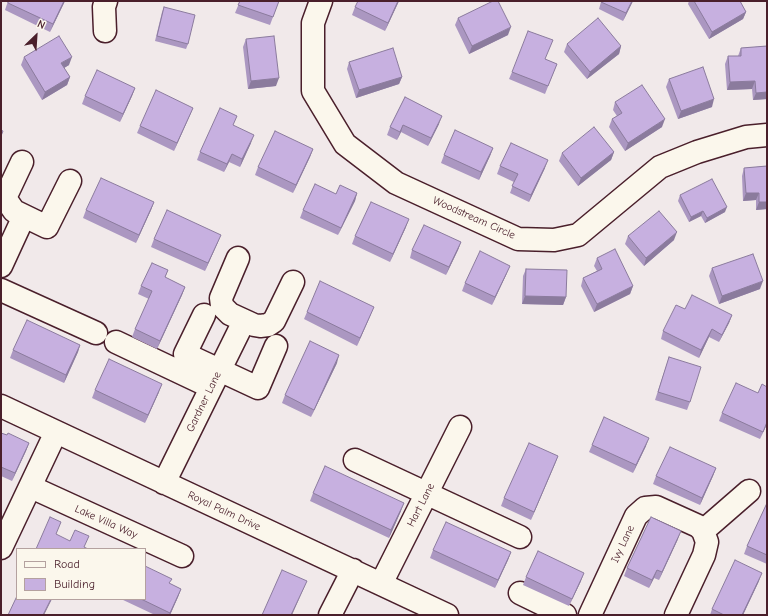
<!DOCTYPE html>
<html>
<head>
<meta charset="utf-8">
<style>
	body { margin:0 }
	#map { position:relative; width:768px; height:616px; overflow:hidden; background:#f1e9ea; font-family:"Comic Neue",sans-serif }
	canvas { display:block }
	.frame { position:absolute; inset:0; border:2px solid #4a1f2b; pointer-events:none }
	.legend { position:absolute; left:16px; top:548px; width:130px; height:52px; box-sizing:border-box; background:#fbf7ec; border:1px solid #b4a19f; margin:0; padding:5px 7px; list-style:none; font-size:12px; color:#4a1f2b }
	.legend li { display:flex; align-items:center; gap:8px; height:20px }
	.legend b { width:20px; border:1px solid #b4a19f }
	.north { position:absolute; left:16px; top:16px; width:40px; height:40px; -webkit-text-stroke:3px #fbf7ec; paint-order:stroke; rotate:25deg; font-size:11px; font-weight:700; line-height:16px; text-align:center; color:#4a1f2b }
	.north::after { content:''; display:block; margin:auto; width:14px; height:18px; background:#4a1f2b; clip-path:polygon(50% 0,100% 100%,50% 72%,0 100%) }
</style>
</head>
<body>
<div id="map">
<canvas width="768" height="616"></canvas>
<div class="frame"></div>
<ul class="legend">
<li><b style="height:5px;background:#fbf7ec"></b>Road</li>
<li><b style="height:11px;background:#c7b0e0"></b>Building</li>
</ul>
<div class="north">N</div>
</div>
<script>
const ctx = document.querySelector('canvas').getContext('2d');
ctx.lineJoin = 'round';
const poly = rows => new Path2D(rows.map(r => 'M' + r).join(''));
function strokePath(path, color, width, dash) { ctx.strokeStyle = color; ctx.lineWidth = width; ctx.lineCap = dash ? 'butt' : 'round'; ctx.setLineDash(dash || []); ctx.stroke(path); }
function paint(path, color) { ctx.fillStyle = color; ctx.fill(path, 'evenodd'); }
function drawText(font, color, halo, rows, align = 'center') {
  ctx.font = font + ' "Comic Neue",sans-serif'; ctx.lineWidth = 3.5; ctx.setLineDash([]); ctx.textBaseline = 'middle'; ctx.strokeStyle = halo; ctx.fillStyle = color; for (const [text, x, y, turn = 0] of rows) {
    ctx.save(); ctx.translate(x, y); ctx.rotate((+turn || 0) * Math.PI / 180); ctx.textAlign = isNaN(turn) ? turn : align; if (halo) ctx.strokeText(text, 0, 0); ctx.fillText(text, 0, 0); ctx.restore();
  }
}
const minor = poly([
	[321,1,313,23,313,91,345,144,396,183,518,239,554,240,578,235,660,167,697,152,746,137,767,135],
	[105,31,104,7,106,1],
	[22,162,5,198,14,211,47,227,70,181],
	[238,258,221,298,222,306,230,314,254,325,260,326,268,325,274,321,293,282],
	[1,266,24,216],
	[1,290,96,333],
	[204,315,185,354,258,388,276,346],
	[116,342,211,387],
	[1,406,447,615],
	[355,460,520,537],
	[164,483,244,321],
	[31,487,182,556],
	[703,531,749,491],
	[1,548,56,432],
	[381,584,460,427],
	[520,593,565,615],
	[330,615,353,570],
	[590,615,636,516,645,508,656,507,698,526,703,531,707,542,704,555,676,615]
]);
const wall = poly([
	[8,1,65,1,50,32,5,10],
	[240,1,279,1,270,25,235,13],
	[399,1,385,31,352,15,355,7],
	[633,1,623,21,599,9,601,2],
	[689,1,740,1,746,12,743,19,709,39,688,4],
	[164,7,188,44,186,49,155,41,162,12],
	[458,18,508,35,469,54,455,25],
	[246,39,276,86,248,89,243,47],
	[567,44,621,46,619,54,587,79,564,52],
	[767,46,767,99,753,100,752,89,727,90,725,64,728,56,738,56,741,48],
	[24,57,69,65,64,68,70,77,67,85,42,100,21,65],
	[545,59,557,64,545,94,509,79,512,72],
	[349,62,402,77,399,84,356,98,347,69],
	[669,79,712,107,678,119,666,87],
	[135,88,132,96,120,122,82,104,85,96],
	[405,97,439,124,428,146,401,132,397,140,387,135,390,127],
	[615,102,662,127,625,151,609,127,612,119,617,116,613,110],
	[193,108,190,115,174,151,137,133,140,126],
	[233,126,251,143,240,167,229,162,224,172,197,160,200,152],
	[493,148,490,156,479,180,441,163,444,155],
	[313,149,310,157,293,193,255,175,258,167],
	[614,152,611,160,578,186,559,161,562,153],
	[500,166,545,168,529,202,510,193,514,182,497,174],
	[767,166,767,209,756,210,756,200,743,201,742,176,744,168],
	[357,193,355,201,338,235,300,218,303,210,336,194],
	[680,195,725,212,705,223,701,216,689,222,678,201],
	[154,202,151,210,136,243,83,218,86,210],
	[406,227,390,262,352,244,355,236],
	[628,236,674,240,644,266,625,244],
	[154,239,218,242,205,271,151,247],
	[461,242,458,250,446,275,410,258,412,250],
	[597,258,633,286,630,294,594,312,581,286,583,278,597,271,594,266],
	[712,268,760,289,719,304,709,276],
	[526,269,566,297,563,305,522,304,523,276],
	[168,270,165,278,185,287,182,295,157,349,132,337,135,329,149,299,138,294,141,286],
	[507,273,492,305,462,291,465,283],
	[685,309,732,315,729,323,719,342,709,337,699,358,661,339,663,331],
	[307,312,371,314,357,346,304,319],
	[80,345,78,352,64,383,10,358,13,350],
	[669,357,690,402,687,410,655,400],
	[337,363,311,417,282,403,285,395],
	[767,387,767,424,760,439,719,421,722,413,758,393],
	[95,390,159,392,145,423,92,398],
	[1,433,29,443,26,451,12,481,1,476],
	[592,445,646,446,633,473,589,452],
	[558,456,531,520,501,506,504,498],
	[716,468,713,476,700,505,653,484,656,476],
	[313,493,401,511,389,538,310,501],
	[767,503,767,564,744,554,747,546],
	[678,539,659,580,654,578,649,588,624,576,627,568],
	[433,550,511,552,508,560,495,588,430,558],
	[526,577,581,581,569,606,523,585],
	[759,581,743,615,710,615,712,609],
	[170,584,181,589,178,597,170,615,155,615,121,599,145,599]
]);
const shadedWall = poly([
	[64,1,65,1,50,32,53,24],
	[398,1,399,1,385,31,388,23],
	[632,1,633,1,623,21,626,13],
	[746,12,743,19,709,39,712,32],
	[511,27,508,35,469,54,472,46],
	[621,46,619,54,587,79,590,72],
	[72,57,69,65,59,71,61,63],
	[70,77,67,85,42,100,45,92],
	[402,77,399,84,356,98,359,90],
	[279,78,276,86,248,89,251,81],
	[755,81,752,89,727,90,730,82],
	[135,88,132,96,120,122,123,114],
	[767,92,767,99,753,100,756,93],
	[714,99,712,107,678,119,681,111],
	[193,108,190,115,174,151,177,143],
	[442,116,439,124,428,146,431,138],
	[665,119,662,127,625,151,628,143],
	[403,125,401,132,397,140,400,132],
	[254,135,251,143,240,167,242,159],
	[493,148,490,156,479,180,481,172],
	[313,149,310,157,293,193,296,185],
	[614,152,611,160,578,186,581,178],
	[232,154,229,162,224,172,227,164],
	[548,160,545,168,529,202,531,195],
	[357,193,355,201,338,235,341,228],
	[746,193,759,193,756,200,743,201],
	[154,202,151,210,136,243,139,235],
	[759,202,767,202,767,209,756,210],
	[727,207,725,212,705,223,707,218],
	[703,211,701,216,689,222,691,217],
	[409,219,406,227,390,262,393,254],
	[677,232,674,240,644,266,646,258],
	[221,235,218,242,205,271,208,263],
	[461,242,458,250,446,275,449,267],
	[510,266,507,273,492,305,495,297],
	[763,281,760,289,719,304,722,296],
	[633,286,630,294,594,312,597,304],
	[185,287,182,295,157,349,160,341],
	[525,296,566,297,563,305,522,304],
	[374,307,371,314,357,346,360,338],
	[732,315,729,323,719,342,722,335],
	[712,329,709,337,699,358,701,350],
	[80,345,78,352,64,383,66,375],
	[339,355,337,363,311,417,314,410],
	[162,384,159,392,145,423,148,415],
	[767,422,767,424,760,439,763,432],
	[649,438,646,446,633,473,636,465],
	[29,443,26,451,12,481,15,473],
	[558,456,555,464,531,520,534,512],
	[716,468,713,476,700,505,702,498],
	[404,503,401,511,389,538,391,530],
	[681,531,678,539,659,580,662,572],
	[511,552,508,560,495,588,498,580],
	[657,570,654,578,649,588,652,580],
	[584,573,581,581,569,606,572,599],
	[762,573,759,581,743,615,742,615],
	[307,581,292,615,291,615],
	[181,589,178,597,170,615,169,615],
	[51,599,52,599,44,615,43,615]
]);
const building = poly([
	[8,1,64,1,53,24,8,3,8,1],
	[240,1,279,1,273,17,238,5,240,1],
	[358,1,398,1,388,23,355,7,358,1],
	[493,1,498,1,511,27,472,46,458,18,493,1],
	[602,1,632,1,626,13,601,2,602,1],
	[694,1,740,1,746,12,712,32,694,1],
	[164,7,195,15,188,44,157,36,164,7],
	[598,18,621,46,590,72,567,44,598,18],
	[528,31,553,40,545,59,557,64,548,86,512,72,528,31],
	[59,36,72,57,61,63,70,77,45,92,24,57,59,36],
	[274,36,279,78,251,81,246,39,274,36],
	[767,46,767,92,756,93,755,81,730,82,728,56,741,56,741,48,767,46],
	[393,48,402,77,359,90,349,62,393,48],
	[703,67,714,99,681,111,669,79,703,67],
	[97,70,135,88,123,114,85,96,97,70],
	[642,85,665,119,628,143,612,119,622,113,615,102,642,85],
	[156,90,193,108,177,143,140,126,156,90],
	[405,97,442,116,431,138,403,125,400,132,390,127,405,97],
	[220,108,237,116,233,125,254,135,242,159,232,154,227,164,200,152,220,108],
	[594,127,614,152,581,178,562,153,594,127],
	[1,130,3,131,1,136,1,130],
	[455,130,493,148,481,172,444,155,455,130],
	[275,131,313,149,296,185,258,167,275,131],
	[511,143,548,160,531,195,512,186,518,174,500,166,511,143],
	[767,166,767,202,759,202,759,193,746,193,744,168,767,166],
	[101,178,154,202,139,235,86,210,101,178],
	[712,179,727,207,707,218,703,211,691,217,680,195,712,179],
	[315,184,336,194,340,185,357,193,341,228,303,210,315,184],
	[371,202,409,219,393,254,355,236,371,202],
	[167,210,221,235,208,263,154,239,167,210],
	[659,211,677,232,646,258,628,236,659,211],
	[424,225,461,242,449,267,412,250,424,225],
	[615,249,633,286,597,304,583,278,602,269,597,258,615,249],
	[480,251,510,266,495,297,465,283,480,251],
	[753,254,763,281,722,296,712,268,753,254],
	[152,263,168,270,165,277,185,287,160,341,135,329,152,291,141,286,152,263],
	[526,269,567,270,566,297,525,296,526,269],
	[320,281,374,307,360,338,307,312,320,281],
	[692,295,732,315,722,335,712,329,701,350,663,331,676,305,685,309,692,295],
	[27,320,80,345,66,375,13,350,27,320],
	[310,341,339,355,314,410,285,395,310,341],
	[669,357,701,367,690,402,658,392,669,357],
	[109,359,162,384,148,415,95,390,109,359],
	[736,383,758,393,762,384,767,387,767,422,763,432,722,413,736,383],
	[604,417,649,438,636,465,592,445,604,417],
	[1,433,7,435,8,433,29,443,15,473,1,467,1,433],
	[529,443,558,456,534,512,504,498,529,443],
	[670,447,716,468,702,498,656,476,670,447],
	[325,466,404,503,391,530,313,493,325,466],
	[767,503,767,555,747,546,767,503],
	[50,517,61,522,56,534,70,541,75,530,89,536,84,547,88,549,36,549,50,517],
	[651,517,681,531,662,572,657,570,652,580,627,568,651,517],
	[446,522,511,552,498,580,433,550,446,522],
	[538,551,584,573,572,599,526,577,538,551],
	[735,560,762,573,742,615,724,615,712,609,735,560],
	[145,566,172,579,169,583,181,589,170,613,141,599,145,599,145,566],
	[282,570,307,581,291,615,262,615,282,570],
	[17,596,17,599,51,599,43,615,8,615,17,596]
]);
const streetNames = [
	["Woodstream Circle",474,218,24],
	["Gardner Lane",204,402,-64],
	["Hart Lane",421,505,-63],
	["Royal Palm Drive",224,511,25],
	["Lake Villa Way",106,522,24],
	["Ivy Lane",623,544,-65]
];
strokePath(minor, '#4a1f2b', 25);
strokePath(minor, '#fbf7ec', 22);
paint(wall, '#ab97c1');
paint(shadedWall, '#8b7b9d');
paint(building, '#c7b0e0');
strokePath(building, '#8b7b9d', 1);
drawText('11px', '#4a1f2b', '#fbf7ec', streetNames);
</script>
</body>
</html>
